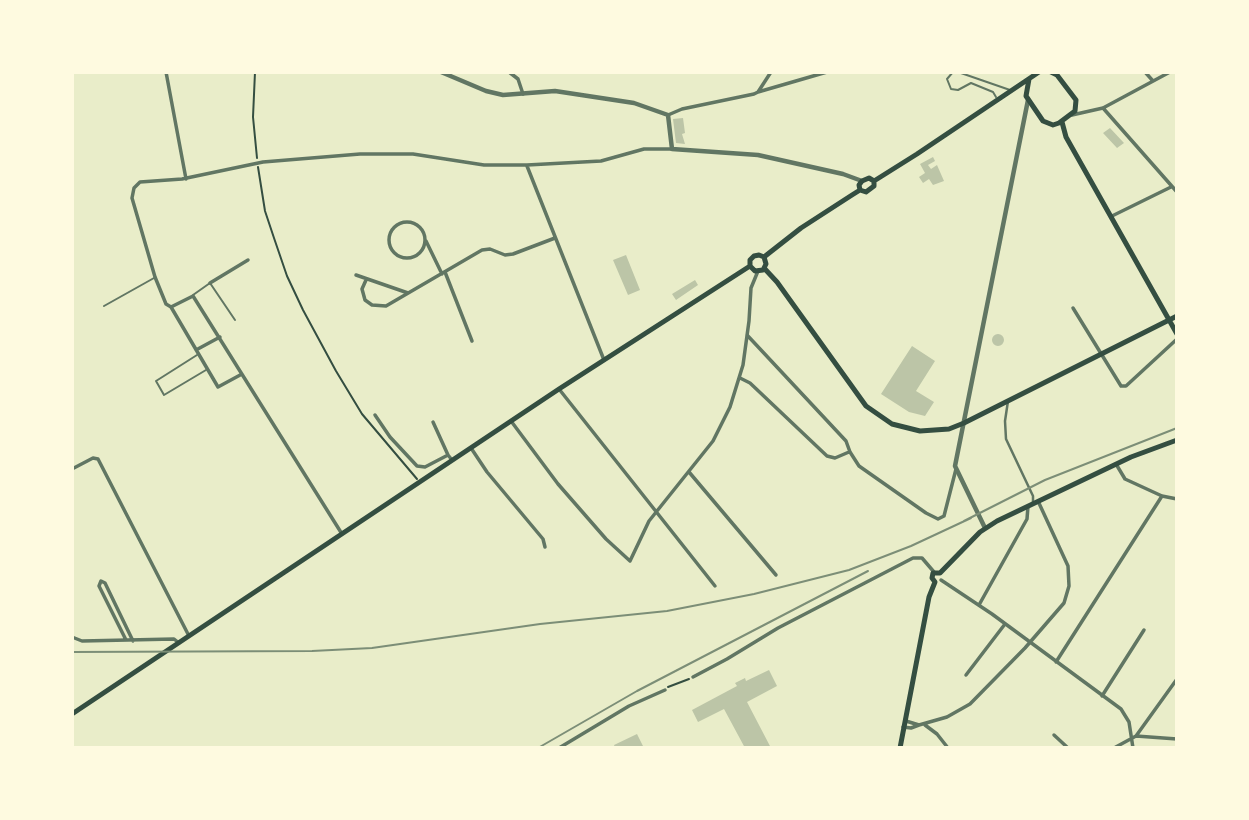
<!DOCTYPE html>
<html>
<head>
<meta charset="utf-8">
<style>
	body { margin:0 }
	#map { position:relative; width:1249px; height:820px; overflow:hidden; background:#e9edc9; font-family:Karla,sans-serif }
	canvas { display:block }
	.frame { position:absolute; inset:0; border:74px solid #fefae0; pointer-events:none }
</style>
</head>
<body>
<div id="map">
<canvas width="1249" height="820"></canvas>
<div class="frame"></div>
</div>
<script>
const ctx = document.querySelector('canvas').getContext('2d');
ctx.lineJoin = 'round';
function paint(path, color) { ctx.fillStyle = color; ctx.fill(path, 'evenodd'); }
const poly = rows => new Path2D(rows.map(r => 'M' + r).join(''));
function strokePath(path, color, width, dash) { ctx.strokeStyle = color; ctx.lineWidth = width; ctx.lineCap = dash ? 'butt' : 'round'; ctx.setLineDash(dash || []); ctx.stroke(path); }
const building = poly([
	[683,118,685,133,682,134,685,144,676,143,673,119],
	[1110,128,1124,143,1117,148,1103,133],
	[933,157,935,161,928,165,931,169,937,165,944,181,933,185,929,179,923,183,919,177,925,173,920,164],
	[626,255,640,290,628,295,613,260],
	[695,280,698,285,676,300,672,294],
	'992 340a6 6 0 1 1 12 0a6 6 0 1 1-12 0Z',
	[912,346,935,361,916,391,934,402,925,416,909,412,881,394],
	[769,670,777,686,747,702,771,748,745,748,724,709,698,722,692,710,737,686,735,683,745,678,746,681],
	[637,734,644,748,615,748,614,745]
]);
const path = poly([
	[255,72,253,117,257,158],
	[258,167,265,211,274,238,287,276,303,310,336,371,362,414,417,479],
	[668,687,689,679]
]);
const service = poly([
	[953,72,947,79,951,89,958,90,971,83,993,92,996,97],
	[958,72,1010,90],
	[193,295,210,283,235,320],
	[104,306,154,278],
	[197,355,156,381,164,395,206,370]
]);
const pedestrian = poly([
	[1008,401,1005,421,1006,439,1033,496,1033,504]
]);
const minor = poly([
	[166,72,186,179],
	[509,72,518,79,523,94],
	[1145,72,1153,81],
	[758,92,827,72],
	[1103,108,1177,192],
	[668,115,682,109,754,94,758,92,771,72],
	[1072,115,1103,108,1170,72],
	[527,166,604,360],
	[1112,216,1171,187],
	'389 240a18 18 0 1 1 36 0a18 18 0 1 1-36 0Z',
	[426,241,442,274],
	[445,272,472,341],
	[356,275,408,293],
	[366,280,362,289,365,300,372,305,386,306,482,250,490,249,505,255,513,254,555,238],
	[210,283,248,260],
	[171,307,193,296,342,534],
	[1073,308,1121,386,1126,386,1177,339],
	[747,335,846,441,850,452,859,466,926,513,938,519,944,516,956,469],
	[196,350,220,337],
	[242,374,218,387,171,307,166,304,155,277,132,198,134,188,140,182,182,179,263,162,360,154,413,154,484,165,527,165,601,161,644,149,672,149],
	[740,378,750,383,827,456,835,458,849,452],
	[559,389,715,586],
	[375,415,390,437,417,466,425,467,448,455,452,460],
	[511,421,558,484,606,539,630,561,649,521,713,441,730,407,743,365,749,321,751,288,758,271],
	[433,422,448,455],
	[471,448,487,472,543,539,545,547],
	[1116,464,1125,479,1162,496,1177,499],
	[72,469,93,458,98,459,189,636],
	[689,472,776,575],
	[941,580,992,614,1121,709,1129,722,1133,748],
	[979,605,1027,519,1028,506],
	[72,637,82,641,174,639,179,643],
	[126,640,99,586,101,581,105,583,133,641],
	[1056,662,1162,496],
	[966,675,1005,624],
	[693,677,727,659,778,628,913,558,922,558,934,572],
	[1102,696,1144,630],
	[919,725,947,717,970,704,1025,648,1064,603,1069,586,1068,566,1038,501],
	[925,725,937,734,948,748],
	[903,727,911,728,919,725,906,721],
	[1054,735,1068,748],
	[1136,736,1177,679],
	[559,748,629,706,665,690],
	[1114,748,1136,736,1177,739]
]);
const tertiary = poly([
	[441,72,486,91,503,95,555,91,634,103,668,115,672,149,758,155,843,174,862,181],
	[985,528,955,466,1028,100]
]);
const secondary = poly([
	[1029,79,1026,96,1043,121,1053,125,1059,123,1075,111,1076,100,1057,75,1051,72],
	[1062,122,1066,137,1177,334],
	[860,190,859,185,862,181,869,178,874,181],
	[750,266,755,271,763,270,766,264,764,257],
	[764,268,777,282,866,406,892,424,920,431,949,429,964,423,1177,316],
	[72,714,559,389,750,266,750,260,754,256,759,255,764,257,801,228,852,195,860,190,866,192,874,186,874,181,917,154,1039,72],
	[900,748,929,597,935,582,932,578,933,573,940,573,980,532,997,521,1131,457,1177,440]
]);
const rail = poly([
	[964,521,1045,480,1177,428],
	[72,652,312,651,372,648,540,624,667,611,754,594,849,570,911,546,971,518],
	[538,748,637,691,868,571]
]);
paint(building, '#bcc5a7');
strokePath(path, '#344e41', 2);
strokePath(service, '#617663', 2);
strokePath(pedestrian, '#617663', 2.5);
strokePath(minor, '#617663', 3.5);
strokePath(tertiary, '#617663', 4.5);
strokePath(secondary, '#344e41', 5);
strokePath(rail, '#7c8e77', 2);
</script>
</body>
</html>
